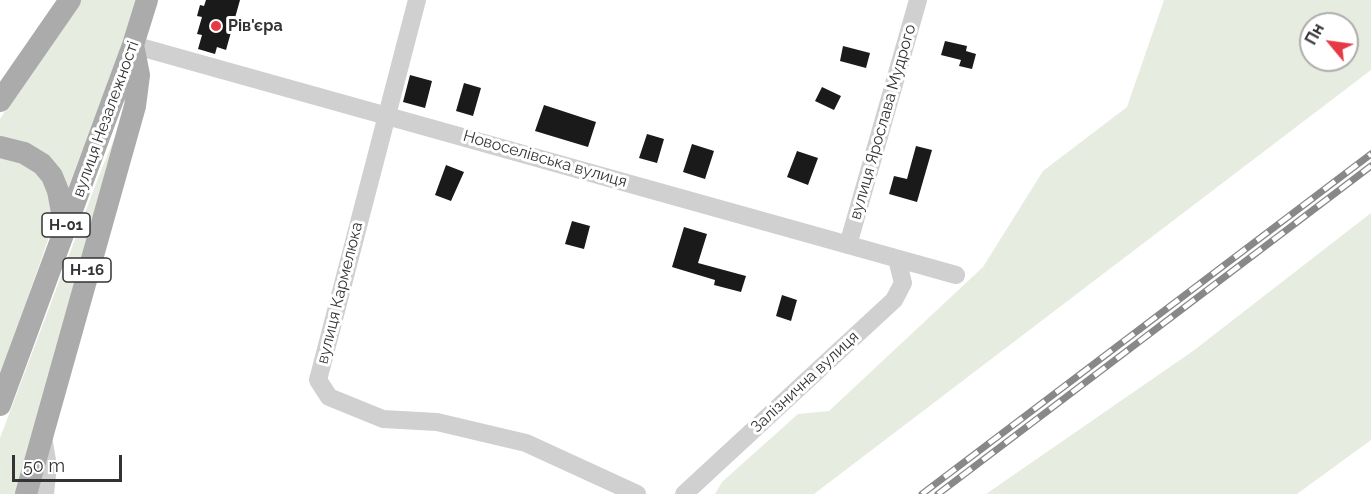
<!DOCTYPE html>
<html>
<head>
<meta charset="utf-8">
<style>
	body { margin:0 }
	#map { position:relative; width:1371px; height:494px; overflow:hidden; background:#fff; font-family:Raleway,sans-serif }
	canvas { display:block }
	.north { position:absolute; left:1299px; top:12px; width:60px; height:60px; box-sizing:border-box; background:#fff; border:2px solid #adadad; border-radius:50%; rotate:299deg; font-size:16px; font-weight:700; line-height:24px; text-align:center; color:#333 }
	.north::after { content:''; display:block; margin:auto; width:21px; height:27px; background:#e63946; clip-path:polygon(50% 0,100% 100%,50% 72%,0 100%) }
	.scale { position:absolute; left:12px; top:455px; width:110px; height:27px; box-sizing:border-box; border:3px solid #333; border-top:0; padding-left:8px; font-size:18px; line-height:21px; white-space:nowrap; color:#333; -webkit-text-stroke:4px #fff; paint-order:stroke }
</style>
</head>
<body>
<div id="map">
<canvas width="1371" height="494"></canvas>
<div class="north">Пн</div>
<div class="scale">50 m</div>
</div>
<script>
const ctx = document.querySelector('canvas').getContext('2d');
ctx.lineJoin = 'round';
function paint(path, color) { ctx.fillStyle = color; ctx.fill(path, 'evenodd'); }
const poly = rows => new Path2D(rows.map(r => 'M' + r).join(''));
function strokePath(path, color, width, dash) { ctx.strokeStyle = color; ctx.lineWidth = width; ctx.lineCap = dash ? 'butt' : 'round'; ctx.setLineDash(dash || []); ctx.stroke(path); }
function drawText(font, color, halo, rows, align = 'center') {
  ctx.font = font + ' Raleway,sans-serif'; ctx.lineWidth = 6; ctx.setLineDash([]); ctx.textBaseline = 'middle'; ctx.strokeStyle = halo; ctx.fillStyle = color; for (const [text, x, y, turn = 0] of rows) {
    ctx.save(); ctx.translate(x, y); ctx.rotate((+turn || 0) * Math.PI / 180); ctx.textAlign = isNaN(turn) ? turn : align; if (halo) ctx.strokeText(text, 0, 0); ctx.fillText(text, 0, 0); ctx.restore();
  }
}
const green = poly([
	[79,0,139,0,63,201,61,178,0,141,0,119],
	[1164,0,1371,0,1371,70,814,494,715,494,722,482,798,414,829,411,983,267,1043,171,1127,107],
	[1311,24,1347,24,1347,60,1311,60],
	[134,91,17,494,0,494,0,438,100,173],
	[14,156,42,175,54,209,50,234,0,378,0,158],
	[1371,213,1371,440,1297,494,986,494,1193,351]
]);
const building = poly([
	[206,0,240,0,226,50,217,47,215,54,198,49,202,35,197,34,202,17,197,16,200,5,204,6],
	[945,41,967,46,966,51,976,54,972,69,959,66,961,60,941,55],
	[843,46,870,53,866,68,840,61],
	[410,75,432,81,425,108,403,102],
	[464,83,481,88,473,116,456,111],
	[822,87,841,96,834,110,815,101],
	[544,105,596,122,588,147,535,131],
	[647,134,664,139,657,163,639,158],
	[692,144,714,151,705,179,683,172],
	[916,146,932,150,917,202,889,194,894,176,907,179],
	[797,151,818,158,808,185,787,177],
	[446,165,464,172,451,201,435,195],
	[572,221,590,226,584,249,565,244],
	[684,227,707,234,698,263,746,276,741,292,714,285,715,280,672,267],
	[782,295,797,300,791,321,776,316]
]);
const minor = poly([
	[417,0,318,380,329,397,383,419,437,422,526,443,637,494],
	[133,45,956,275],
	[848,245,918,0],
	[43,437,48,466,45,494],
	[684,494,894,300,903,283,897,259]
]);
const major = poly([
	[0,101,70,0],
	[0,147,24,153,42,164,52,176,58,191,65,228],
	[0,405,133,45,147,0],
	[26,494,135,106,139,75,133,45]
]);
const rail = poly([
	[922,494,1371,154],
	[938,494,1371,166]
]);
const markers = [
	[216,26,6,"#e63946"]
];
const shields = [
	[66,225,48],
	[87,270,48]
];
const shieldNames = [
	["Н-01",66,225],
	["Н-16",87,270]
];
const poiNames = [
	["Рів'єра",228,26]
];
const streetNames = [
	["вулиця Незалежності",106,119,-70],
	["вулиця Ярослава Мудрого",883,122,-74],
	["Новоселівська вулиця",545,159,16],
	["вулиця Кармелюка",340,293,-76],
	["Залізнична вулиця",805,382,-43]
];
paint(green, '#e6ecdf');
paint(building, '#1a1a1a');
strokePath(minor, '#d0d0d0', 18);
strokePath(major, '#ababab', 22);
strokePath(rail, '#888', 7);
strokePath(rail, '#fff', 4.5, [14]);
for (const [x, y, r, color] of markers) { const dot = new Path2D(); dot.arc(x, y, r, 0, 2 * Math.PI); ctx.fillStyle = color; ctx.fill(dot); strokePath(dot, '#fff', 2); }
for (const [x, y, w] of shields) { const box = new Path2D(); box.roundRect(x - w / 2, y - 12, w, 24, 4.5); ctx.fillStyle = '#fff'; ctx.fill(box); strokePath(box, '#333', 1.5); }
drawText('bold 15px', '#333', null, shieldNames);
drawText('bold 16px', '#333', '#fff', poiNames, 'left');
drawText('16px', '#333', '#fff', streetNames);
</script>
</body>
</html>
